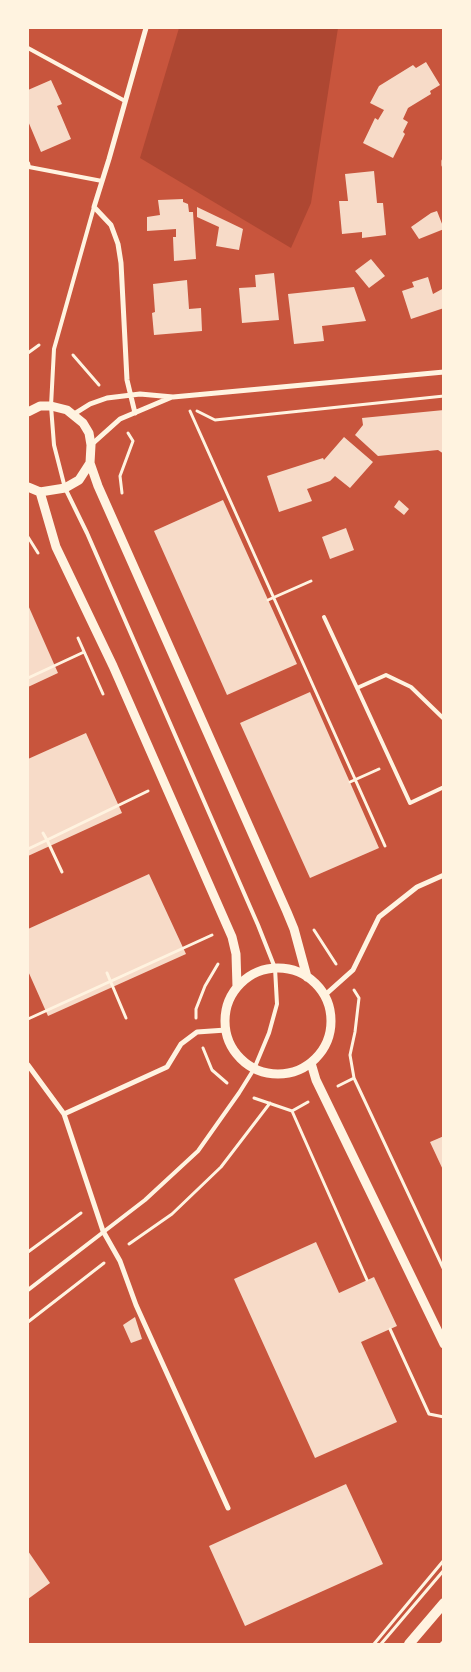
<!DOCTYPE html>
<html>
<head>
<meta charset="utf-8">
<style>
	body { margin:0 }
	#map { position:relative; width:471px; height:1672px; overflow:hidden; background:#c8553d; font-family:Arial,sans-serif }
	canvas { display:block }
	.frame { position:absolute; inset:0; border:29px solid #fff3e0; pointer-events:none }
</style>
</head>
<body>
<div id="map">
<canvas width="471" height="1672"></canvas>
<div class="frame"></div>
</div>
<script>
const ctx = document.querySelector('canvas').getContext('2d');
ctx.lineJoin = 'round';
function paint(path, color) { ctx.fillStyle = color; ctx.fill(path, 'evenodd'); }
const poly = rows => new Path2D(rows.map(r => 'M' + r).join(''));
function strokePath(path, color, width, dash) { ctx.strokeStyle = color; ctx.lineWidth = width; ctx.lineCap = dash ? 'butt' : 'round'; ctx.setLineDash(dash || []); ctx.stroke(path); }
const green = poly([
	[179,28,338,28,311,203,291,248,140,158]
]);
const building = poly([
	[426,62,440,85,430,91,431,94,408,108,403,119,408,122,403,132,405,134,393,158,363,143,375,118,378,120,384,110,370,103,379,86,413,65,416,68],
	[51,80,62,104,57,106,71,139,41,152,28,121,28,90],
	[374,171,377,203,383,203,386,235,362,238,362,232,342,234,339,201,348,201,345,174],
	[183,199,183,202,188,204,189,212,193,212,196,259,174,261,173,237,176,237,176,229,147,231,147,217,160,215,158,200],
	[197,207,243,229,239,250,216,246,219,227,197,217],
	[437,211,444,229,419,239,411,227,431,213],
	[371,259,385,276,369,288,355,271],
	[274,273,279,320,242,323,239,288,256,287,255,275],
	[428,277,433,294,444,288,444,308,411,319,402,291,414,287,412,282],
	[187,280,189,309,201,308,202,331,154,335,152,313,155,312,153,284],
	[354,287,366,321,322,326,324,341,294,344,288,294],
	[444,410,444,454,438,450,378,456,355,435,363,425,362,418],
	[344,437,373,462,350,488,335,476,330,481,307,489,312,501,279,512,267,476,323,458,324,460],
	[223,500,297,664,227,695,154,531],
	[399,500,409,509,404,515,394,507],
	[346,528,354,550,330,559,322,537],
	[28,605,58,673,28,687],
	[310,692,379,848,310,878,240,723],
	[86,733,122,813,28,856,28,759],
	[149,874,186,954,48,1016,28,971,28,929],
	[444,1136,444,1172,430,1142],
	[316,1242,339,1293,374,1277,397,1326,361,1342,397,1422,315,1458,234,1279],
	[135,1317,142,1339,131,1343,123,1325],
	[346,1484,383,1564,245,1626,209,1546],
	[28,1551,50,1583,28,1599]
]);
const path = poly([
	[28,353,39,345],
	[73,355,99,385],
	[190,411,385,846],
	[197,411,215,420,444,396],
	[122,493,120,476,133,441,128,433],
	[28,537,38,553],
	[268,600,311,581],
	[78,638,103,694],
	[28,678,84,652],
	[350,782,379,769],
	[28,849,47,840,43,833],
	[62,872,47,840,148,791],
	[314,930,336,964],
	[107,973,126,1018],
	[196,1018,196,1009,205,986,218,964],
	[28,1019,212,935],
	[203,1048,212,1070,227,1083],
	[354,1078,444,1270],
	[338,1086,354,1078,350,1055,355,1032,359,998,354,990],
	[254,1098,292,1111,308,1102],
	[292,1111,367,1280],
	[129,1244,172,1214,221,1167,270,1103],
	[28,1252,81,1213],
	[28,1322,104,1263],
	[390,1329,429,1414,444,1417],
	[374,1644,444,1560],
	[381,1644,444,1570],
	[441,1644,444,1641]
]);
const service = poly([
	[28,48,125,101],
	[28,163,29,167,102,181],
	[324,617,357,688,386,675,411,687,444,719],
	[357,688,410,803,444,787],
	[28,1290,145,1200,198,1151,239,1093,254,1069,269,1033,277,1004,275,968,258,925,87,533,65,488,54,445,51,406,54,349,94,207]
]);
const minor = poly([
	[444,161,444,165],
	[135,413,127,380,121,263,118,244,111,225,94,207,109,159,146,28],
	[74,414,90,404,107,398,140,394,173,397,444,372],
	[91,445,120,419,172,397],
	[325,995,353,970,379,917,417,887,444,875],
	[28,1065,64,1114,103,1231,120,1261,136,1305,228,1508],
	[64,1114,167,1067,181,1044,197,1032,226,1030]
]);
const tertiary = poly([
	[28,412,40,406,51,406,67,410,83,423,89,433,91,445,90,463,79,480,65,488,40,492,28,487],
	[90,463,98,486,287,912,294,929,307,977],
	[40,492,56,547,113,666,232,937,236,954,237,987],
	'225 1021a53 53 0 1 1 106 0a53 53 0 1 1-106 0Z',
	[311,1063,316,1080,444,1344]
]);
const secondary = poly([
	[409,1644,444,1603]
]);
paint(green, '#ae4732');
paint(building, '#f7dbc8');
strokePath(path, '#fff3e0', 3);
strokePath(service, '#fff3e0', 4);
strokePath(minor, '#fff3e0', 5);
strokePath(tertiary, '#fff3e0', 9);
strokePath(secondary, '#fff3e0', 10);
</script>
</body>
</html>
